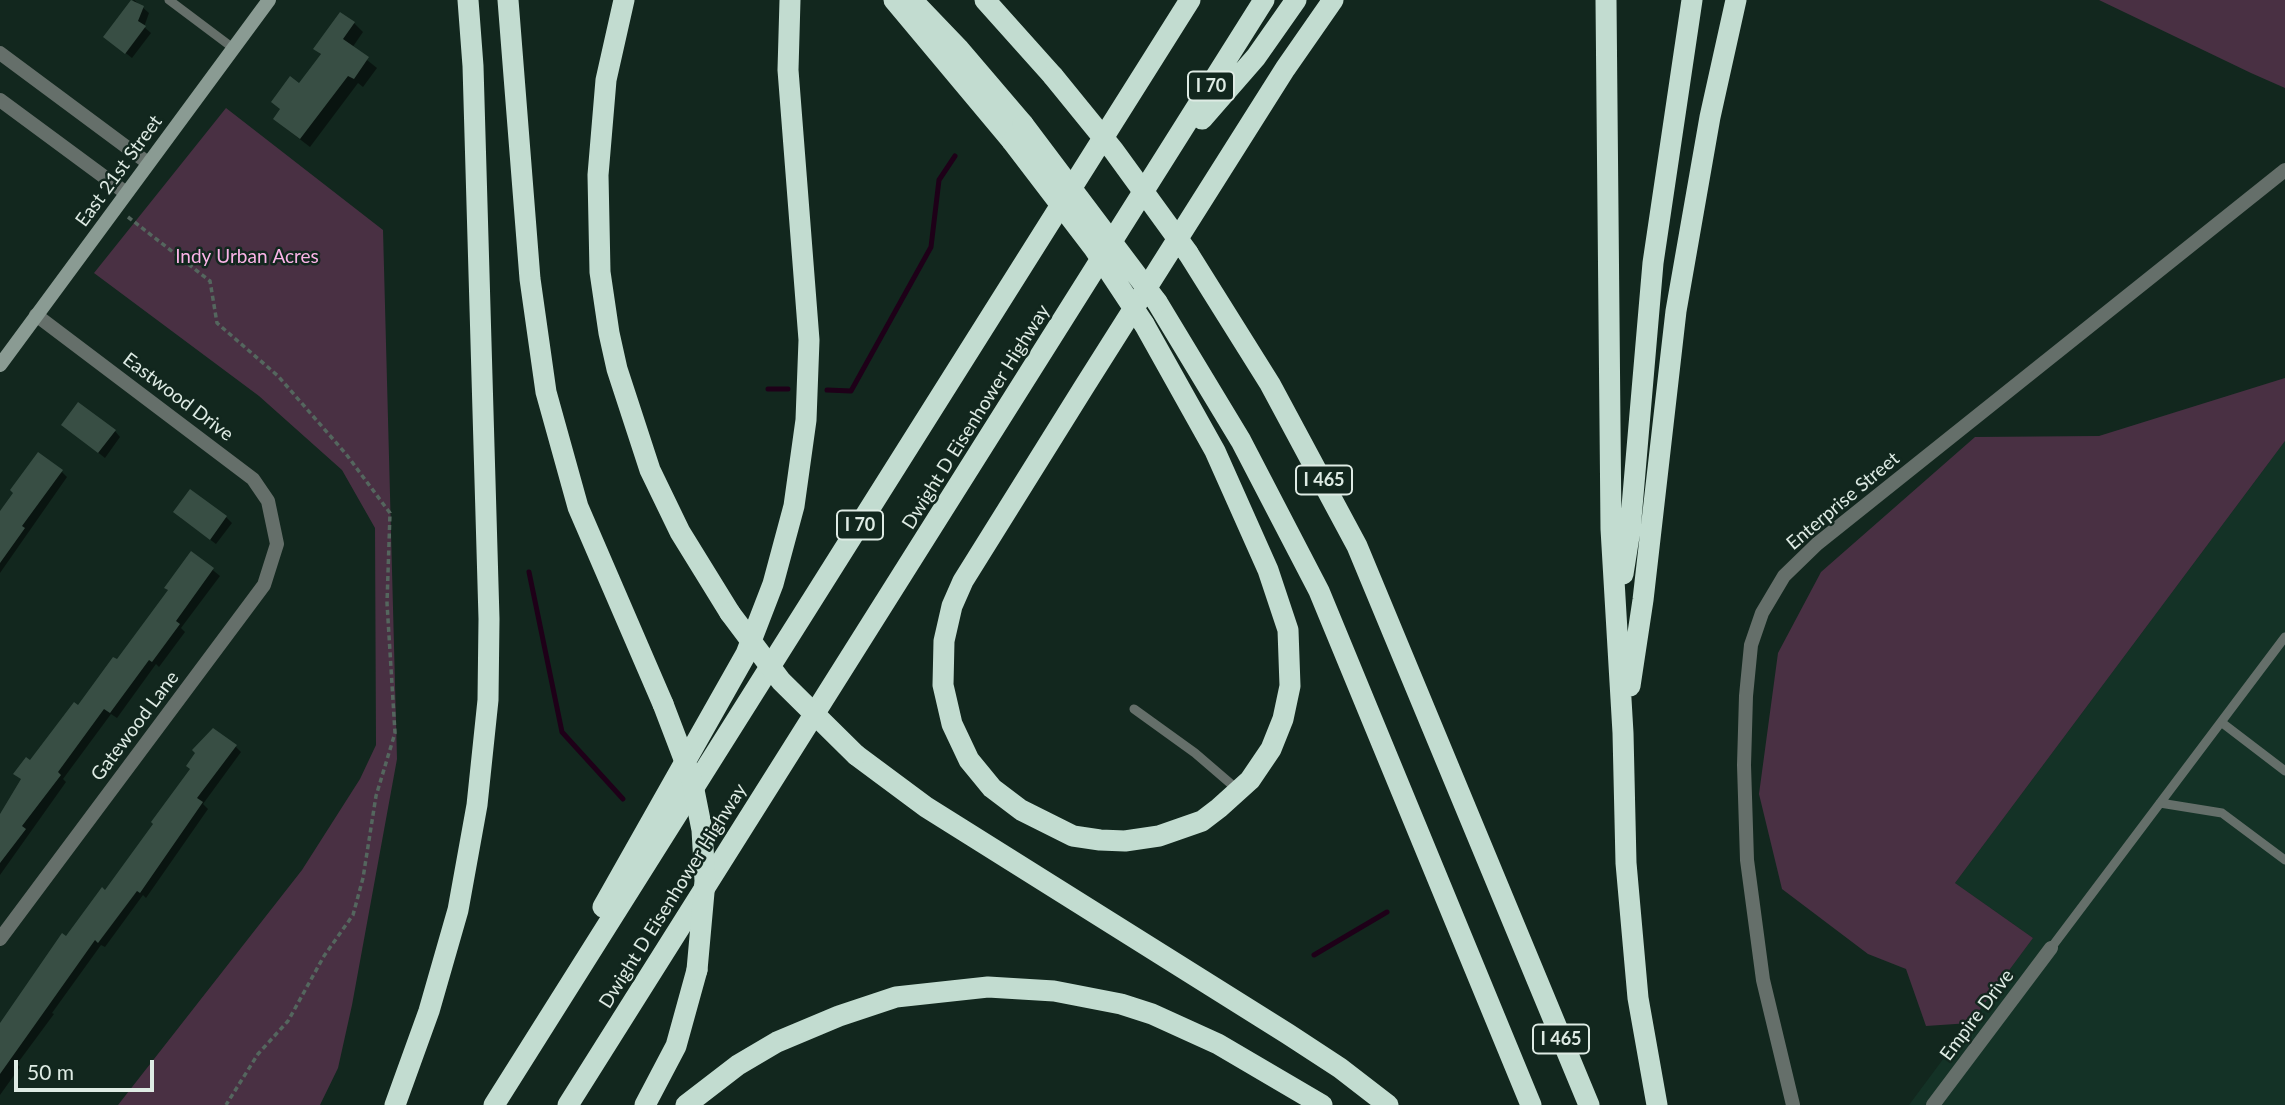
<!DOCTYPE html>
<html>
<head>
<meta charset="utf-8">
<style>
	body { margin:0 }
	#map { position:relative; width:2285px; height:1105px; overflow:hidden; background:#12271e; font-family:Lato,sans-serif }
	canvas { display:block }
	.scale { position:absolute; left:14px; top:1060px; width:140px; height:32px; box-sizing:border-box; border:4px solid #deebe4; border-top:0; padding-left:9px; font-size:21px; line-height:24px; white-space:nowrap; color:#deebe4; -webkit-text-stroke:5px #12271e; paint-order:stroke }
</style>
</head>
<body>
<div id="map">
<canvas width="2285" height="1105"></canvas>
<div class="scale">50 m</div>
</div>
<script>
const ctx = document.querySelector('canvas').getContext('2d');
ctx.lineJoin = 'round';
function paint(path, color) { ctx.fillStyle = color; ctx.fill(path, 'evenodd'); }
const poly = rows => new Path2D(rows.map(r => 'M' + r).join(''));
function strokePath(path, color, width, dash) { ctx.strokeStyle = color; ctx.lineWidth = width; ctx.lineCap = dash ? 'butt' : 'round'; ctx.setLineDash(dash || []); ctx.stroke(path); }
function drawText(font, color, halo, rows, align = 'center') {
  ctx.font = font + ' Lato,sans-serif'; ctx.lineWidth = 5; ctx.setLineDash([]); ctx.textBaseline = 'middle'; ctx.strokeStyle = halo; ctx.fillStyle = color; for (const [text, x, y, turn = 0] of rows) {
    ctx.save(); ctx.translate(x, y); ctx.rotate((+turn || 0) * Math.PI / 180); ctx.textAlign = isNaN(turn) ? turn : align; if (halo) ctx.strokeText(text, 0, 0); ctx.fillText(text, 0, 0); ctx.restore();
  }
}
const built = poly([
	[2285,441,2285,1105,1909,1105,2033,938,1955,883]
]);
const green = poly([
	[2099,0,2285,0,2285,88,2251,73],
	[226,108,383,230,397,759,352,1005,338,1068,320,1105,118,1105,302,870,360,779,376,745,375,528,342,470,259,396,94,273],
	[2285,378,2285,441,1955,883,2033,938,1970,1023,1926,1026,1906,969,1868,954,1782,889,1759,794,1778,653,1821,572,1975,437,2099,436]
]);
const shadow = poly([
	[134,0,149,13,144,27,151,33,132,58,105,37],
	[354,23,363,32,352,48,377,68,363,87,358,83,310,147,284,127,282,110,322,56,316,49],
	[63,425,115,431,120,437,105,458],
	[62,472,67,477,0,573,0,514],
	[226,517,232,523,216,544,181,518],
	[192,553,220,576,181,628,185,632,159,667,156,664,117,718,111,714,63,779,66,782,0,875,0,817,31,763,117,662,170,591],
	[235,746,241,752,203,804,208,809,146,898,143,895,105,947,101,945,52,1013,54,1014,17,1064,20,1067,0,1095,0,1026,66,938]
]);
const stream = poly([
	[768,389,788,389],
	[827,390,851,391,931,247,939,180,955,156],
	[529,572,562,732,623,799],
	[1314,955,1387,912]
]);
const building = poly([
	[131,0,144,6,138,21,146,26,125,54,103,37],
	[340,12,355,22,343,39,369,57,354,79,348,76,300,139,273,119,280,109,271,102,290,76,299,83,321,54,313,49],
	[78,402,116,430,98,453,61,425],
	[38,452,63,470,22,526,25,528,0,563,0,511,13,493,10,490],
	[190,489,227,516,210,540,173,512],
	[191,551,214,568,176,621,180,624,152,662,149,660,110,713,104,709,58,772,61,775,22,826,26,829,0,863,0,814,21,779,13,774,26,757,30,760,74,702,78,705,113,657,117,659,168,590,164,588],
	[213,728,237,745,197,798,203,802,140,893,137,891,98,943,95,940,0,1074,0,1023,62,933,66,936,102,887,105,890,153,824,151,822,190,769,186,766,195,753,192,750]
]);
const path = poly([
	[128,217,210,281,217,323,278,376,346,454,390,513,387,603,395,733,376,796,363,878,353,915,324,956,288,1021,258,1054,226,1105]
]);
const service = poly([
	[169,0,233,48],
	[1134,709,1195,753,1238,790],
	[2221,722,2285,771],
	[2160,803,2222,813,2285,860],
	[2051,948,2285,637]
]);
const minor = poly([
	[0,53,148,163],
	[0,100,126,193],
	[0,939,264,585,277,544,268,501,253,479,36,315],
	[1793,1105,1763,980,1747,860,1744,765,1746,696,1751,645,1762,613,1784,576,1817,544,2285,170],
	[1933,1105,2051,948]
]);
const secondary = poly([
	[0,365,269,0]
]);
const motorway = poly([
	[508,0,530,279,546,392,578,507,663,704],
	[624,0,606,80,598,175,600,272,609,333,617,369,650,470,680,532,730,613],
	[894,0,1012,141],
	[912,0,959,49,1023,124],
	[985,0,1053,76],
	[1606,0,1611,529,1623,733,1626,863,1638,998,1657,1105],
	[1202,119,1256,57,1296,0],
	[1188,253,1270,384,1357,546,1589,1105],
	[1157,302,1241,441,1319,591,1531,1105],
	[1144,324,1215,451,1268,570,1288,630,1290,686,1283,719,1271,749,1250,780,1219,808,1202,821,1159,836,1125,841,1100,840,1073,836,1021,810,992,788,969,760,952,724,943,685,944,641,952,606,963,581,1084,387,1285,69,1333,0],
	[1623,574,1630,530,1653,263,1692,0],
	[1630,686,1643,600,1676,311,1710,117,1736,0],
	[856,755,926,807,1288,1034,1340,1068,1388,1105],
	[603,907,746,654,773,584,794,506,806,420,809,340,788,70,790,0],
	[395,1105,429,1011,458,910,477,805,488,700,489,619,473,66,468,0],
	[494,1105,1190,0],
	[568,1105,1264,0],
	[645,1105,676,1046,697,970],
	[686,1105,738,1065,777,1042,839,1016,896,997,988,987,1054,991,1121,1004,1152,1014,1218,1044,1322,1105]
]);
const motorwayBridge = poly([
	[1053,76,1114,151,1188,253],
	[1023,124,1157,302],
	[1012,141,1093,247,1144,324],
	[730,613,781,681,856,755],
	[663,704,692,780,702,830,705,881,697,970]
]);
const shields = [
	[1211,86,46],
	[1324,480,56],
	[860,525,46],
	[1561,1039,56]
];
const shieldNames = [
	["I 70",1211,86],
	["I 465",1324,480],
	["I 70",860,525],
	["I 465",1561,1039]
];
const streetNames = [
	["East 21st Street",119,171,-54],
	["Eastwood Drive",178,397,37],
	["Dwight D Eisenhower Highway",976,417,-58],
	["Enterprise Street",1843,501,-40],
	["Gatewood Lane",135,726,-53],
	["Dwight D Eisenhower Highway",673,896,-58],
	["Empire Drive",1977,1015,-53]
];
const parkNames = [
	["Indy Urban Acres",247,257]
];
paint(built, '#143226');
paint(green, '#493043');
paint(shadow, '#0007');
strokePath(stream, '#1e0018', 5);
paint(building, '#384e44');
strokePath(path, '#54665e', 3.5, [5, 3.5]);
strokePath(service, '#656f6a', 9);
strokePath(minor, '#656f6a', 14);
strokePath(secondary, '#8a9b93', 14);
strokePath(motorway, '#c2dcd0', 21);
strokePath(motorwayBridge, '#c2dcd0', 21);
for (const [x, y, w] of shields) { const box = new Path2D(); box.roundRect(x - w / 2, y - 14.5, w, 29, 5); ctx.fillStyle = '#12271e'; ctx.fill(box); strokePath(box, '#deebe4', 2); }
drawText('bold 18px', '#deebe4', null, shieldNames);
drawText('19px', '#deebe4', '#12271e', streetNames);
drawText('19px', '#fab3e7', '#12271e', parkNames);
</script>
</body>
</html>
